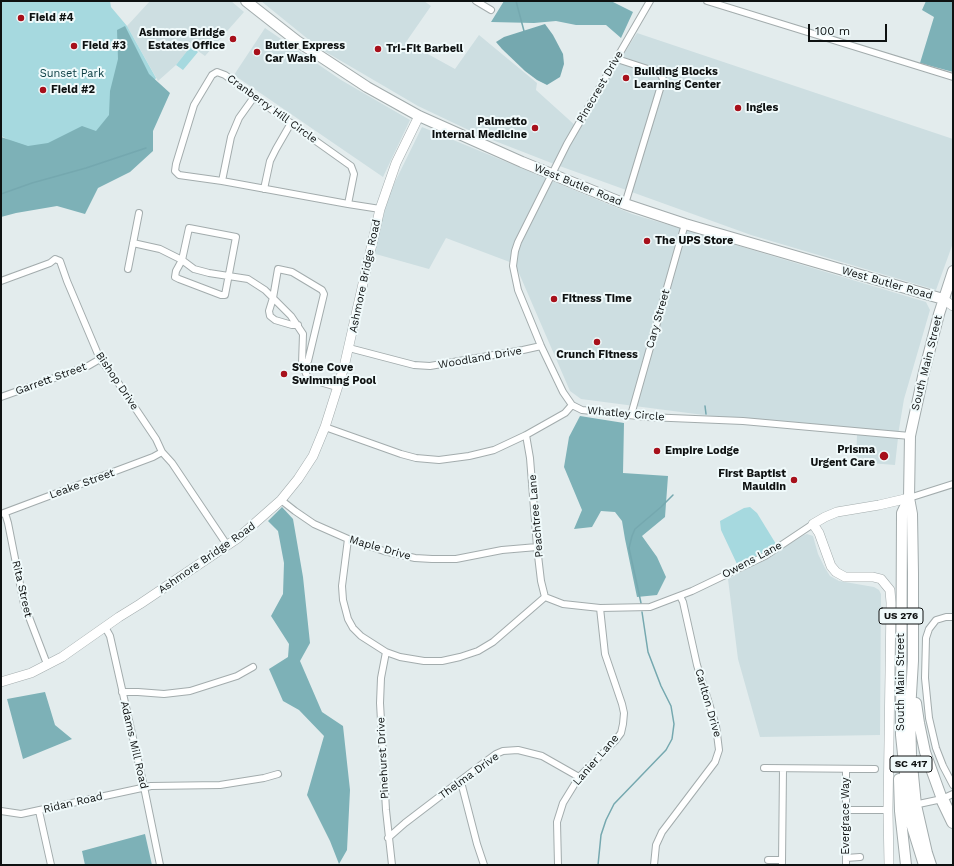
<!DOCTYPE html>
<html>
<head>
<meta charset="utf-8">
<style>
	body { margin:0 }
	#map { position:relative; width:954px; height:866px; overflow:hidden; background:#e3eced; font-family:"Work Sans",sans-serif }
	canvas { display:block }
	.frame { position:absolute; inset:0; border:2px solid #0e1111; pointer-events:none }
	.scale { position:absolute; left:808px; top:24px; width:79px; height:18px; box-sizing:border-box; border:2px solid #0e1111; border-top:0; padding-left:5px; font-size:12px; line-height:14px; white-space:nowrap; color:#0e1111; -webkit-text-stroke:3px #f0fafb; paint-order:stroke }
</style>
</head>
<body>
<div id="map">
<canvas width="954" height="866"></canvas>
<div class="frame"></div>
<div class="scale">100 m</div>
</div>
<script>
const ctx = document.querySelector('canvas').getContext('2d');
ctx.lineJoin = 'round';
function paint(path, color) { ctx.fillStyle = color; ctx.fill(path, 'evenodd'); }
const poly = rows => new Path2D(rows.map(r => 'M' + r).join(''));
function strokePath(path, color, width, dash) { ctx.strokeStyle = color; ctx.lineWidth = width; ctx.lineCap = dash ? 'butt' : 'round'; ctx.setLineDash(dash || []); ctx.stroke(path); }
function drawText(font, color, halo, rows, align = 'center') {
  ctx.font = font + ' "Work Sans",sans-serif'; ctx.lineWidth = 4; ctx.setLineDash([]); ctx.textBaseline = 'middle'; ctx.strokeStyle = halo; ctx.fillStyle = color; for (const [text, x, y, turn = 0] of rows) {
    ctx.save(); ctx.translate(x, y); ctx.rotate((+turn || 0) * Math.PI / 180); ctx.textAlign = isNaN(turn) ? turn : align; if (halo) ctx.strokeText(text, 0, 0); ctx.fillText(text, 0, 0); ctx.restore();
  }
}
const built = poly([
	[150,1,231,1,244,12,205,56,191,46,176,65,158,81,127,26],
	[261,1,424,1,431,6,406,42,455,69,479,35,537,83,536,90,577,127,637,33,953,139,953,243,936,290,751,235,554,164,477,134,418,106,319,48],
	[265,28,341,80,410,120,383,177,234,75],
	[422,127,632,214,926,302,930,310,904,399,899,429,895,465,856,462,857,435,581,399,570,391,515,264,446,238,429,269,372,253,390,192],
	[807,534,813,536,818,554,825,568,830,576,839,581,874,587,879,590,881,594,880,735,760,737,738,659,728,579,767,558,804,535]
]);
const green = poly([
	[1,1,110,1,111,7,127,26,156,78,86,179,1,136],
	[191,46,198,52,183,70,176,65],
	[750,507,757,513,776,544,761,554,737,564,721,530,720,521,744,508]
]);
const forest = poly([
	[504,1,611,1,633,12,621,38,606,25,576,25,556,21,534,23,491,22],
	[926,1,953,1,953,72,920,63,934,17,922,10],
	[125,26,149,74,170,93,153,131,153,151,130,172,98,188,85,214,57,206,16,213,1,217,1,137,28,146,48,143,82,126,96,131,109,115,110,91,118,59,117,30],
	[580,416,624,423,623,473,668,476,665,517,642,536,657,557,666,577,657,595,637,597,625,539,622,521,615,512,601,511,592,527,574,529,582,510,564,467,569,437],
	[282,507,293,519,303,577,310,643,300,661,322,712,343,726,350,790,347,850,339,864,330,841,307,795,324,736,299,710,283,701,269,669,288,657,289,644,271,616,283,594,284,563,278,531,268,521],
	[45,692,55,725,72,739,23,759,7,699],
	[145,834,152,865,85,865,82,851]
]);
const water = poly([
	[545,24,553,35,563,54,564,64,560,77,547,85,537,80,525,71,502,49,496,42,504,37]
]);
const stream = poly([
	[516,1,524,31],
	[1,194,32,183,86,168,146,148],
	[705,406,706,414],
	[641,603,629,548,632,536,635,529,661,507,673,495],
	[598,865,601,835,606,820,614,804,666,750,672,739,674,724,671,706,661,686,648,652,642,612]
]);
const street = poly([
	[476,1,491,10],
	[650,1,567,144,518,242,515,251,513,266,518,290,541,346,563,392,572,405,582,410,592,411,647,417,743,421,910,436],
	[707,1,953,77],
	[617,59,657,72,661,75,663,79,625,204],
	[222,181,231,137,239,118,254,97],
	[264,189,270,161,276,149,291,123],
	[348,204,354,174,351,166,254,97,225,75,217,72,212,75,194,105,176,164,175,171,179,175,222,181,348,204,380,209],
	[189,228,236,237,225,295,221,295,179,279,175,277,176,271,182,260,189,228],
	[133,243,160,249,182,260,194,269,209,273,248,279,265,290,291,316,303,334,302,364,307,376,313,380,337,387],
	[128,269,139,213],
	[1,281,50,263,55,259,60,261,67,281,100,359,117,381,156,439,162,452,172,463,227,545],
	[298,325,292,325,275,320,270,316,269,311,273,298,278,269,292,272,322,290,324,294,308,361,302,364],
	[349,348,414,365,430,366,523,350,541,346],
	[1,397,88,366,100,359],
	[631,415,685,224],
	[325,427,401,454,416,458,439,460,469,456,494,450,526,435,565,413,572,405],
	[526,435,530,458,537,547,541,581,545,597],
	[909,498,953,484],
	[281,500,295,511,314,524,348,539,384,551,415,558,432,559,456,559,502,550,537,547],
	[5,513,8,523,24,604,47,664],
	[1,514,153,457,162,452],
	[348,539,342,586,343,600,348,619,353,628,361,636,386,652,400,657,424,661,442,661,460,657,478,651,493,642,545,597],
	[545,597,563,604,600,608,650,607,692,591,765,556,813,524],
	[953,617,946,617,936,620,929,629,926,638,925,678,929,718,936,748,943,766,953,785],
	[105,627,110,636,144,787,160,865],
	[386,652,381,678,380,703,386,810,392,865],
	[122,692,138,692,164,694,190,691,237,676,253,667],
	[764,768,875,769],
	[846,770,846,863],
	[461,782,477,844,484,865],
	[914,805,942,799,953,794],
	[846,810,888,810],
	[1,811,21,814,151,786,220,785,264,778,278,774],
	[39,811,51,865],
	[388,838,405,823,481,765,496,754,503,751,518,750,542,756,579,777],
	[846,858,860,857],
	[768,860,782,860],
	[782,863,783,769],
	[558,865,557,822,563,803,579,777,615,741,621,733,623,724,624,713,622,704,605,654,600,608],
	[654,865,656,845,662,832,715,762,719,750,716,726,697,665,683,602,680,596]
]);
const secondary = poly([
	[943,299,953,306],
	[1,682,31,673,62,657,119,617,140,604,238,538,281,500,298,479,313,456,325,427,344,367,380,209,396,163,419,116],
	[889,865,888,810,891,603,890,590,881,579,873,577,845,577,836,572,831,566,819,533,813,524,825,517,837,512,879,505,909,498]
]);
const primary = poly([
	[246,1,297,41,367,87,419,116,522,162,625,204,685,224,943,299],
	[909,498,902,513,901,735,910,820,924,865],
	[916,703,919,723,925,752,942,799],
	[899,779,900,811,906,865],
	[931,865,927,853,916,805,911,755,910,711,913,661,913,573,912,514,909,498,910,436,924,372,939,314,953,271]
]);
const highway = poly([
	[942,799,953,822]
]);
const markers = [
	[21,18,4,"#a7101b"],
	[233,39,4,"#a7101b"],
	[74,46,4,"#a7101b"],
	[378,49,4,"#a7101b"],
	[257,52,4,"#a7101b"],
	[626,78,4,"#a7101b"],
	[43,90,4,"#a7101b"],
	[738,108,4,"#a7101b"],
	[535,128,4,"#a7101b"],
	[647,241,4,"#a7101b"],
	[554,299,4,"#a7101b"],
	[597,342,4,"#a7101b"],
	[284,374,4,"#a7101b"],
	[657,451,4,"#a7101b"],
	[884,456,5,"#a7101b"],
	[794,480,4,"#a7101b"]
];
const shields = [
	[901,616,44],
	[911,764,42]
];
const shieldNames = [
	["US 276",901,616],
	["SC 417",911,764]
];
const poiNames = [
	["Field #4",29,18],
	["Ashmore Bridge",225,33,"right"],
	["Estates Office",225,46,"right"],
	["Field #3",82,46],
	["Butler Express",265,46],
	["Car Wash",265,59],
	["Tri-Fit Barbell",386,49],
	["Building Blocks",634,72],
	["Learning Center",634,85],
	["Field #2",51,90],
	["Ingles",746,108],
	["Palmetto",527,122,"right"],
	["Internal Medicine",527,135,"right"],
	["The UPS Store",655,241],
	["Fitness Time",562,299],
	["Crunch Fitness",597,355,"center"],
	["Stone Cove",292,368],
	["Swimming Pool",292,381],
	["Prisma",875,450,"right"],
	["Urgent Care",875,463,"right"],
	["Empire Lodge",665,451],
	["First Baptist",786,474,"right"],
	["Mauldin",786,487,"right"]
];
const parkNames = [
	["Sunset Park",72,74]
];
const streetNames = [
	["Pinecrest Drive",600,87,-60],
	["Cranberry Hill Circle",272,109,36],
	["West Butler Road",578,185,22],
	["Ashmore Bridge Road",365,276,-78],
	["West Butler Road",887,283,16],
	["Cary Street",658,319,-74],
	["Woodland Drive",480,358,-10],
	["South Main Street",927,363,-76],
	["Garrett Street",51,379,-20],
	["Bishop Drive",117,381,56],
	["Whatley Circle",626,414,5],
	["Leake Street",82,484,-20],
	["Peachtree Lane",536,516,-95],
	["Maple Drive",380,548,16],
	["Ashmore Bridge Road",207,558,-35],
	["Owens Lane",752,560,-28],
	["Rita Street",22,589,77],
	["South Main Street",901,682,-90],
	["Carlton Drive",708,703,74],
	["Adams Mill Road",134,745,77],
	["Pinehurst Drive",383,758,-93],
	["Lanier Lane",596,760,-49],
	["Thelma Drive",469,776,-36],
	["Ridan Road",73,803,-13],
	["Evergrace Way",846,816,-90]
];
paint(built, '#cddee1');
paint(green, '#a6d9df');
paint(forest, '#7db1b7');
paint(water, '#75a8af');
strokePath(stream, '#75a8af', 1.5);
strokePath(street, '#a3acad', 8);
strokePath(secondary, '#a3acad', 10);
strokePath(primary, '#a3acad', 12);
strokePath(highway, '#a3acad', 14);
strokePath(street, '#fff', 6);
strokePath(secondary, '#fff', 9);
strokePath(primary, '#fff', 10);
strokePath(highway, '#fff', 12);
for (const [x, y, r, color] of markers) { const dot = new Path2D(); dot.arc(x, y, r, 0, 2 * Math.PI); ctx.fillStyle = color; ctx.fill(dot); strokePath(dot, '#f0fafb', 1.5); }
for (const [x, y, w] of shields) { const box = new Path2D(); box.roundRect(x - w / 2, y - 8, w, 16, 3); ctx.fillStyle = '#f0fafb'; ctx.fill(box); strokePath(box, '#0e1111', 1); }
drawText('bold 10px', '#0e1111', null, shieldNames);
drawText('bold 11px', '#0e1111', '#f0fafb', poiNames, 'left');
drawText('11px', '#0e4045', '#f0fafb', parkNames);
drawText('11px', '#0e1111', '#f0fafb', streetNames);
</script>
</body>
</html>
